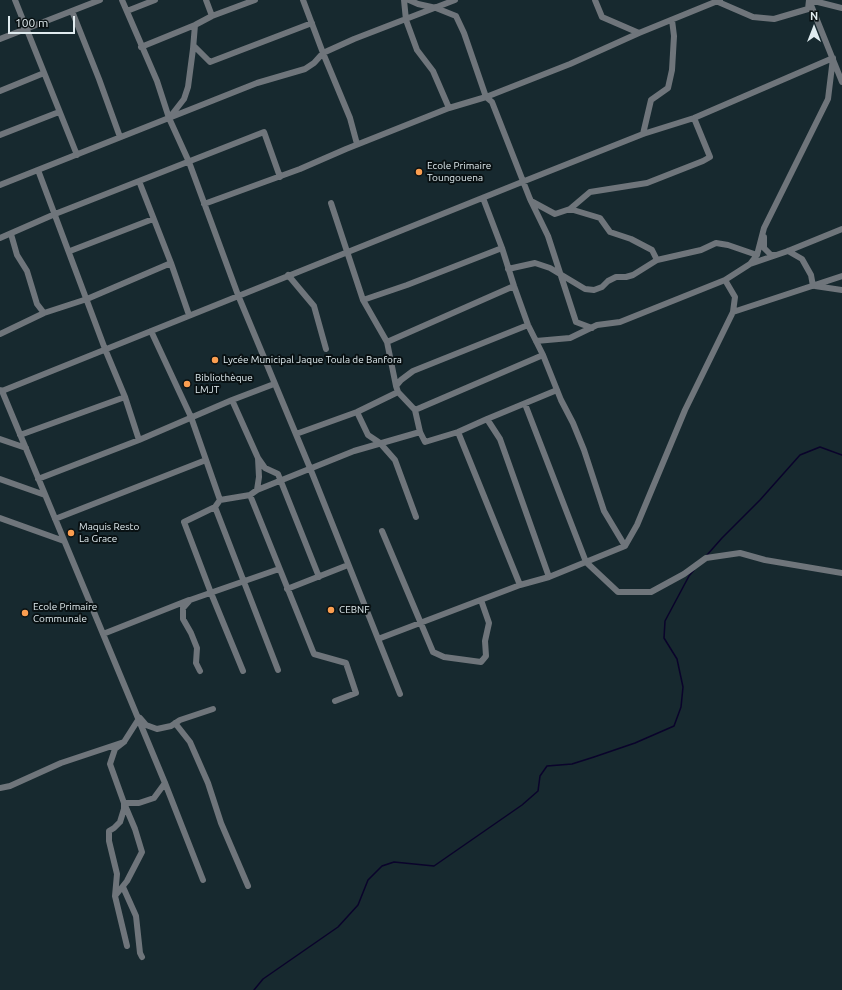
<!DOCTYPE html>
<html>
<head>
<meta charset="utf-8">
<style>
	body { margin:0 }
	#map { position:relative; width:842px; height:990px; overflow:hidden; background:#17292f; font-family:Ubuntu,sans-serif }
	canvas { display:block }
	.north { position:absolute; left:794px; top:8px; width:40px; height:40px; -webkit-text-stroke:3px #091113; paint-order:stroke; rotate:0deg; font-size:11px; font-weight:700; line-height:16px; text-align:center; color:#e0ebef }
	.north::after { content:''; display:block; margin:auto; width:14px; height:18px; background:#e0ebef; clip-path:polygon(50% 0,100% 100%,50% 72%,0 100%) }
	.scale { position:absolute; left:8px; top:16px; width:67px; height:18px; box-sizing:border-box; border:2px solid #e0ebef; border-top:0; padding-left:5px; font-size:12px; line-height:14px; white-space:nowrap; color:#e0ebef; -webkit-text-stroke:3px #091113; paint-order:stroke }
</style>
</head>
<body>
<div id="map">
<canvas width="842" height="990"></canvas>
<div class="north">N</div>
<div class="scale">100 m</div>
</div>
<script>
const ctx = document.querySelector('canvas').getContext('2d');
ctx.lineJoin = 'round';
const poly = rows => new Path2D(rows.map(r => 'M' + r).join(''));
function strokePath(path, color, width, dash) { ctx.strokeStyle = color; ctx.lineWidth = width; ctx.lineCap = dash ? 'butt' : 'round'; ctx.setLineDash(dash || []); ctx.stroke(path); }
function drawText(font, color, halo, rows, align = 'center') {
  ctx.font = font + ' Ubuntu,sans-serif'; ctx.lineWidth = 4; ctx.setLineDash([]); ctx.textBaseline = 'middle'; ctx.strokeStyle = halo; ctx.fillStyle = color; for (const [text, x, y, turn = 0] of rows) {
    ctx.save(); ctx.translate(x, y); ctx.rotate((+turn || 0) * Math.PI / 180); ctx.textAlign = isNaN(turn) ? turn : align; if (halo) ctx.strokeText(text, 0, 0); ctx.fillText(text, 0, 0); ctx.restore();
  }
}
const stream = poly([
	[707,555,722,538,760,500,800,455,820,447,842,455],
	[254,990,263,979,338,927,358,905,368,880,382,866,394,862,434,866,522,805,538,791,540,776,547,766,572,764,594,757,635,743,674,726,681,707,683,687,677,659,664,638,665,621,689,576,694,570]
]);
const minor = poly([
	[15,0,77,155],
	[122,0,157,81,169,118,189,162,238,295,310,468,400,694],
	[206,0,212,16],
	[303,0,323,53,350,118,357,144],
	[404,0,406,20,417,50,433,71,449,108],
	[409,0,418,4,436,8,456,16,464,33,486,97,492,102,530,199,548,236,576,322,592,328],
	[595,0,602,17,639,33,720,0],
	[809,0,842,82],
	[810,0,842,8],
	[716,1,753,17,774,19,808,9,809,0],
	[72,11,99,79,120,137],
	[127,11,155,0],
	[0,39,100,0],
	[194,46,210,62,312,23],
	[141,47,195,25,212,16,255,0],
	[0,91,44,73],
	[170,117,184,99,188,87,193,49,195,25],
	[643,134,651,100,668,88,672,70,674,36,672,20],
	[0,135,59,112],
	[38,170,105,349,125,397,139,440],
	[139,181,171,263,189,315],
	[0,185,257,83,305,69,314,63,323,53,354,39,455,0],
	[483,198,502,248,514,286,528,325,543,355,561,400,573,423,584,450,604,511,625,546],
	[531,201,555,214,570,209,590,192,647,183,703,161,710,157,694,118],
	[331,203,363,300,387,342,396,386],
	[204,204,300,169,346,149,449,108,486,97,570,64,639,33],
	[570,209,600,218,610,232,631,239,652,250,657,260,701,250,716,243,728,245,757,255],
	[11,234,17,255,27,271,37,304,44,313],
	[764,237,764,248,771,255,775,255],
	[0,238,55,214,264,132,280,177],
	[70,251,153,219],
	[788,251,802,259,811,275,813,286],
	[750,264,788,251,842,229],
	[508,269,535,263,550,268,585,289,594,290,602,287,608,281,616,277,626,277,633,275,657,260],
	[288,275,314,306,326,349],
	[725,280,750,264,757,255,764,228,828,99,833,58],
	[815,286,842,290],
	[363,300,407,285,502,248],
	[528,325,413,371,401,380,396,386,398,392,415,410,420,432,425,442,458,432,487,419,557,390],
	[151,331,191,417,220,500],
	[0,334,44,313,87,299,171,263],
	[536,341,570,338,597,325,620,322,725,280,735,297,733,312],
	[387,342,514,286],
	[0,390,2,391,522,182,643,134,694,118,833,58],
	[2,391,165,783,203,880],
	[232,400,258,458,259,477,257,490],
	[525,404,586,562,618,592,651,592,684,574,706,558,740,553,765,560,842,573],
	[415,410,543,355],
	[357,412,368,435,380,443,395,460,416,517],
	[487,419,500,439,549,577],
	[458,432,520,585],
	[296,434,357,412,398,392],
	[20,435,125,397],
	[0,439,26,448],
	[258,458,265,468,278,474,319,577],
	[0,479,45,495],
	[38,479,139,440,232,400,274,384],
	[250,495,314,654,346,663,356,693,335,701],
	[215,507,278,670],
	[0,518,64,541],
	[55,519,206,460],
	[382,531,433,652,444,657,481,662,486,656,485,641,489,623,481,600],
	[287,589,348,565],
	[103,634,189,600],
	[378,639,520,585,549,577,625,546,637,525,685,410,733,312,842,276],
	[200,671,196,663,197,648,191,633,183,619,183,608,190,600,279,569],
	[243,671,211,593,184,522,215,507,220,500,250,495,257,490,354,451,420,432],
	[140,718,146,725,157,729,171,726,180,720,213,709],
	[175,723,190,742,208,783,221,823,248,886],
	[124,742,115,749,110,764,124,803,135,829,142,852,127,881,115,896,127,946],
	[0,788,10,786,61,763,124,742,138,720],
	[123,887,136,916,140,953,142,957],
	[115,896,117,874,109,841,109,831,114,828,120,822,124,809,124,803,139,803,154,798,165,783]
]);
const markers = [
	[419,172,4,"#fb9e50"],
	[215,360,4,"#fb9e50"],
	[187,384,4,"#fb9e50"],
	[71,533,4,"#fb9e50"],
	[331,610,4,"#fb9e50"],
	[25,613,4,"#fb9e50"]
];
const poiNames = [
	["Ecole Primaire",427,166],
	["Toungouena",427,178],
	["Lycée Municipal Jaque Toula de Banfora",223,360],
	["Bibliothèque",195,378],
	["LMJT",195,390],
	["Maquis Resto",79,527],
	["La Grace",79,539],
	["Ecole Primaire",33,607],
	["Communale",33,619],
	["CEBNF",339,610]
];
strokePath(stream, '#0a032b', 1.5);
strokePath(minor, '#6f757b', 6);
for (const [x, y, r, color] of markers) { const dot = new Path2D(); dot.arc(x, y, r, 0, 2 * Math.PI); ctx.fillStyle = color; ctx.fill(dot); strokePath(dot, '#091113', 1.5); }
drawText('10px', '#e0ebef', '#091113', poiNames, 'left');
</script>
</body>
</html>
